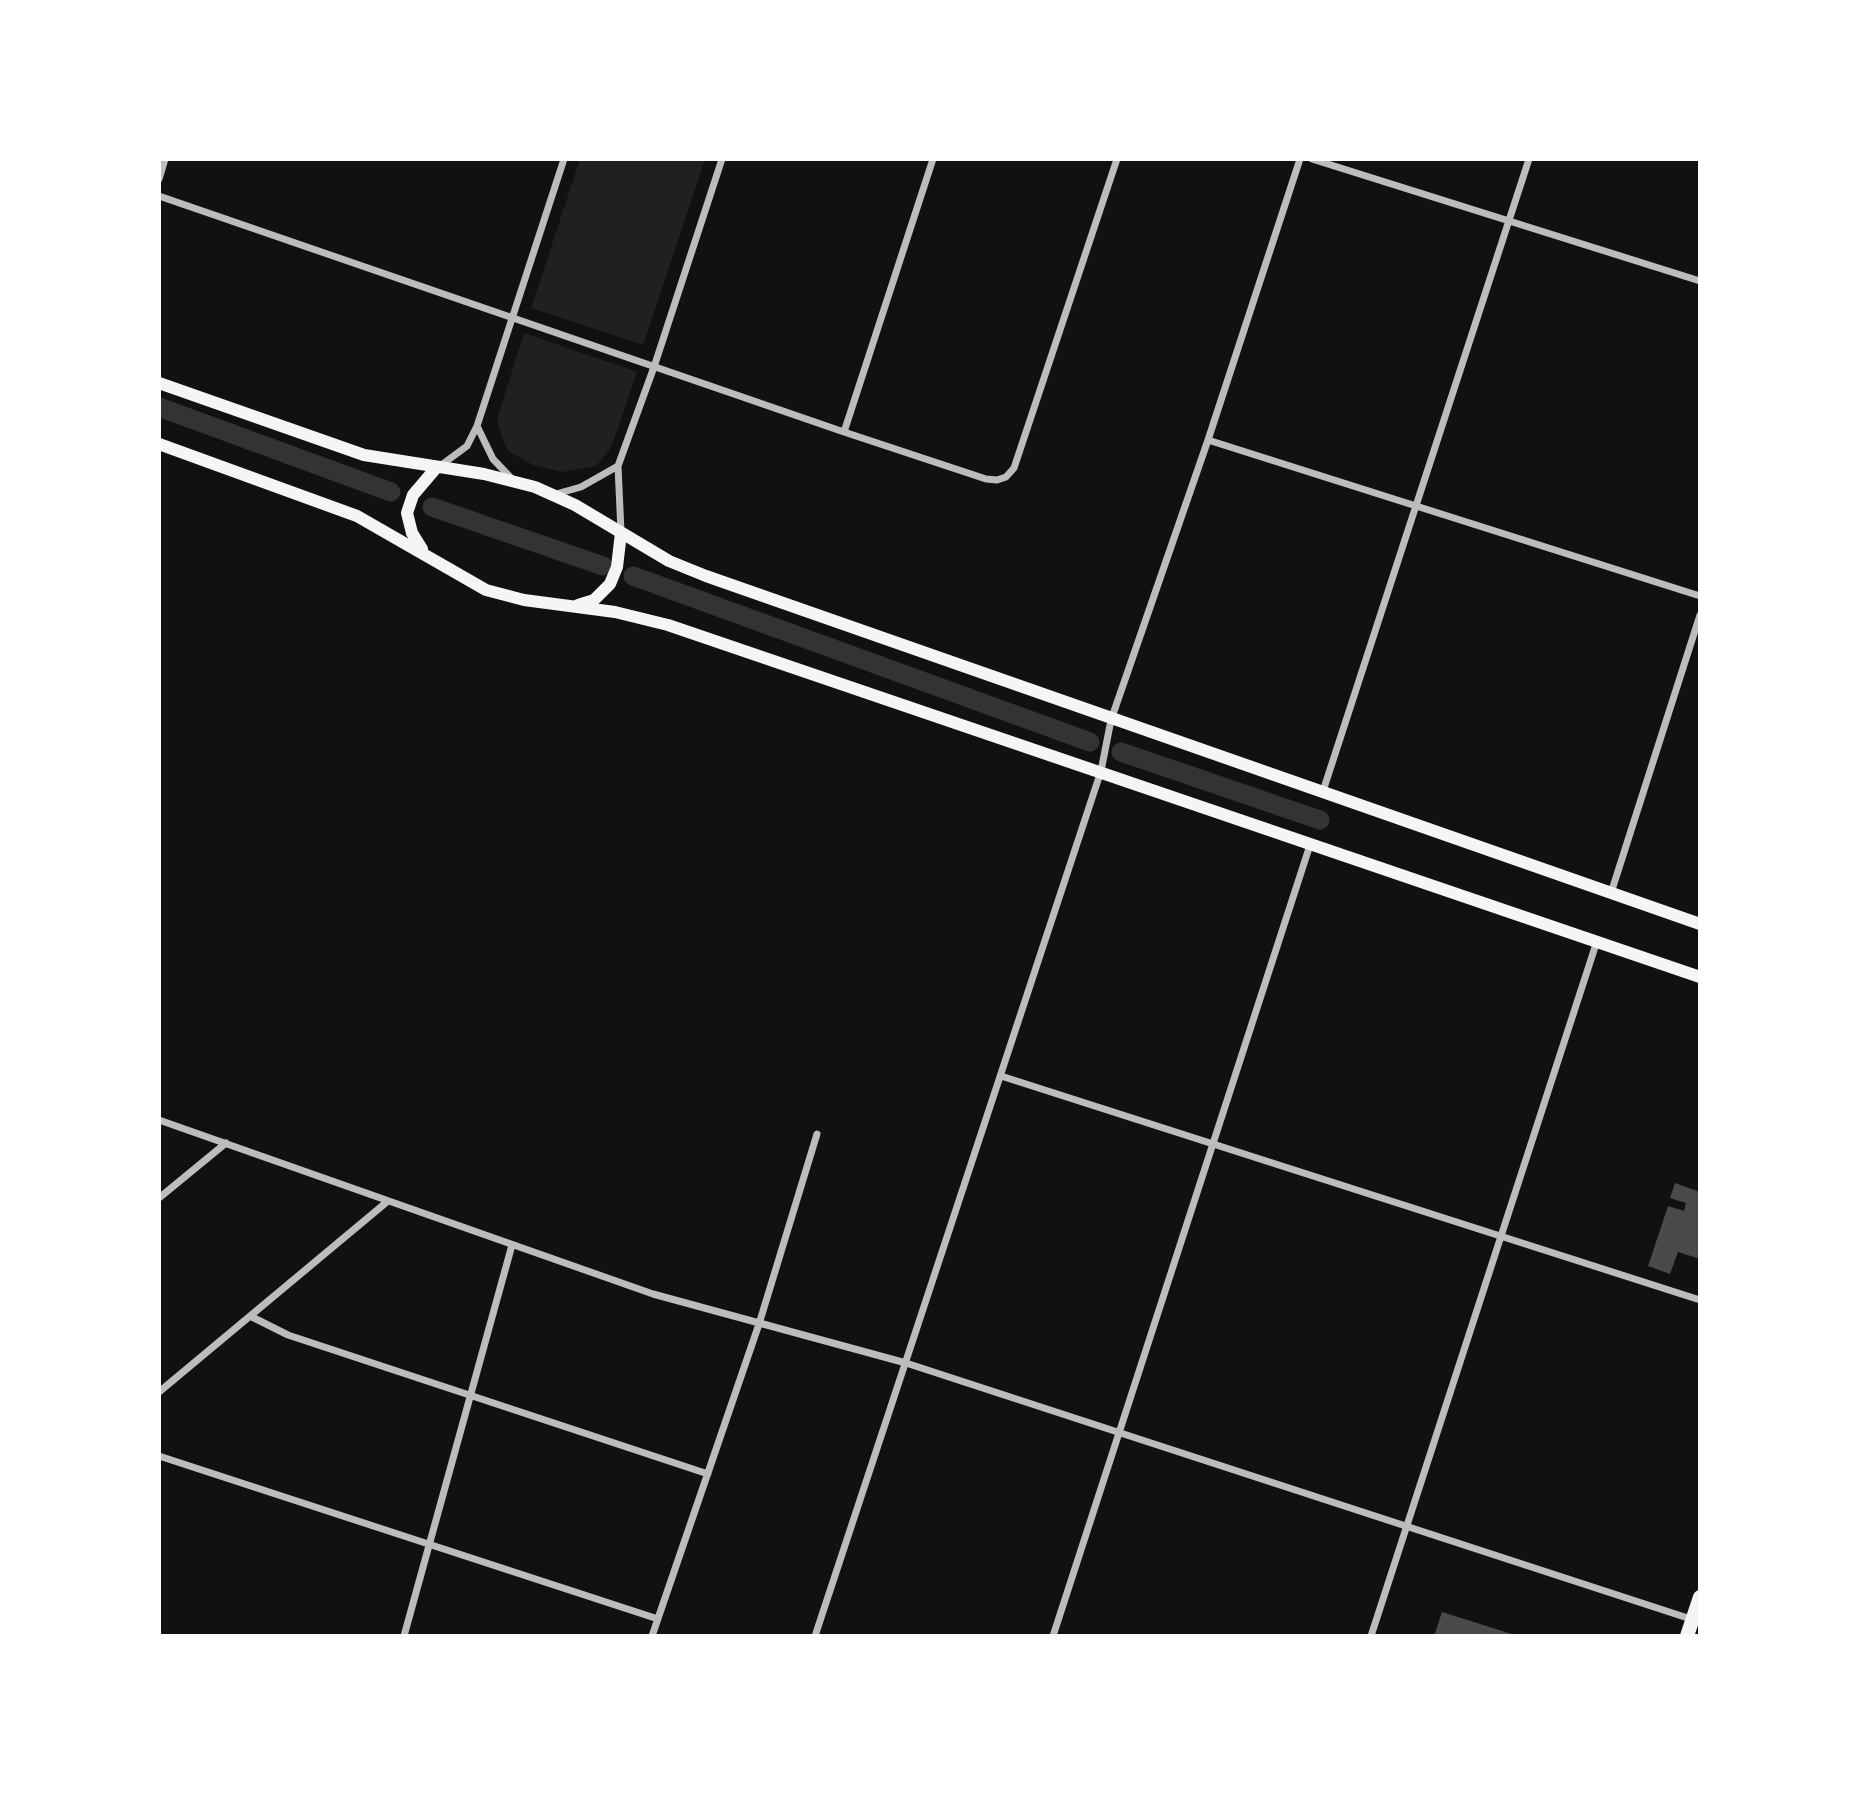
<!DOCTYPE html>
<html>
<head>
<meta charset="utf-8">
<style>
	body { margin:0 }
	#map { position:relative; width:1859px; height:1795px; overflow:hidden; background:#111; font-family:Mulish,sans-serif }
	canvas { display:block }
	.frame { position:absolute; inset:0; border:161px solid #fff; pointer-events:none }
</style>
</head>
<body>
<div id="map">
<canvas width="1859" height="1795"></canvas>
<div class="frame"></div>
</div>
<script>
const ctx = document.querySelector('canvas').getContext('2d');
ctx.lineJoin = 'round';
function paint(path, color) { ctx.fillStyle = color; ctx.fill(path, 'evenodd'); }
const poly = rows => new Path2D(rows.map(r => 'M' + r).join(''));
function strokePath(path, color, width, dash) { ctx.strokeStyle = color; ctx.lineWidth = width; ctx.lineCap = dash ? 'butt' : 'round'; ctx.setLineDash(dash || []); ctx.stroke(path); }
const green = poly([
	[580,159,705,159,643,345,531,308],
	[524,333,637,372,611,448,596,466,562,472,533,465,507,450,498,426,498,416]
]);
const canal = poly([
	[159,407,391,492],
	[432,507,603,566],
	[633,576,1090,742],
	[1121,752,1320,820]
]);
const building = poly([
	[1675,1183,1700,1192,1700,1259,1678,1252,1670,1274,1648,1266,1668,1206,1684,1211,1686,1203,1670,1198],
	[1442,1612,1515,1635,1515,1636,1434,1636]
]);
const minor = poly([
	[1312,159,1700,281],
	[159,179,165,159],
	[159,196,844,432,986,479,997,480,1006,477,1014,468,1117,159],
	[477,426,564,159],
	[844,432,933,159],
	[1208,440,1700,596],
	[440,466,467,446,477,426,493,459,512,479],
	[618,466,654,367,722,159],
	[556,494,581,487,618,466,621,532],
	[1323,791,1529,159],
	[1611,893,1700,615],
	[1001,1076,1700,1300],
	[159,1120,653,1294,906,1363,1700,1622],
	[159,1198,226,1143],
	[252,1317,288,1335,708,1474],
	[159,1392,388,1201],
	[159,1456,658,1619],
	[404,1636,512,1245],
	[652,1636,759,1324,817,1134],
	[815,1636,1101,771,1111,720,1208,440,1300,159],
	[1053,1636,1310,845],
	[1371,1636,1596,944]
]);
const secondary = poly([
	[159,383,364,455,484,474,535,487,575,505,669,561,706,576,1700,924],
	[159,444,357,516,486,590,524,600,615,612,668,625,1700,977],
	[422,549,412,533,407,513,413,495,436,468],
	[578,605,594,600,610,584,617,567,621,533]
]);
const primary = poly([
	[1687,1636,1700,1597]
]);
paint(green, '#202020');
strokePath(canal, '#333', 19);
paint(building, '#4a4a4a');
strokePath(minor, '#bcbcbc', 7);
strokePath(secondary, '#f5f5f5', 12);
strokePath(primary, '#f5f5f5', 14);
</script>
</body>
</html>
